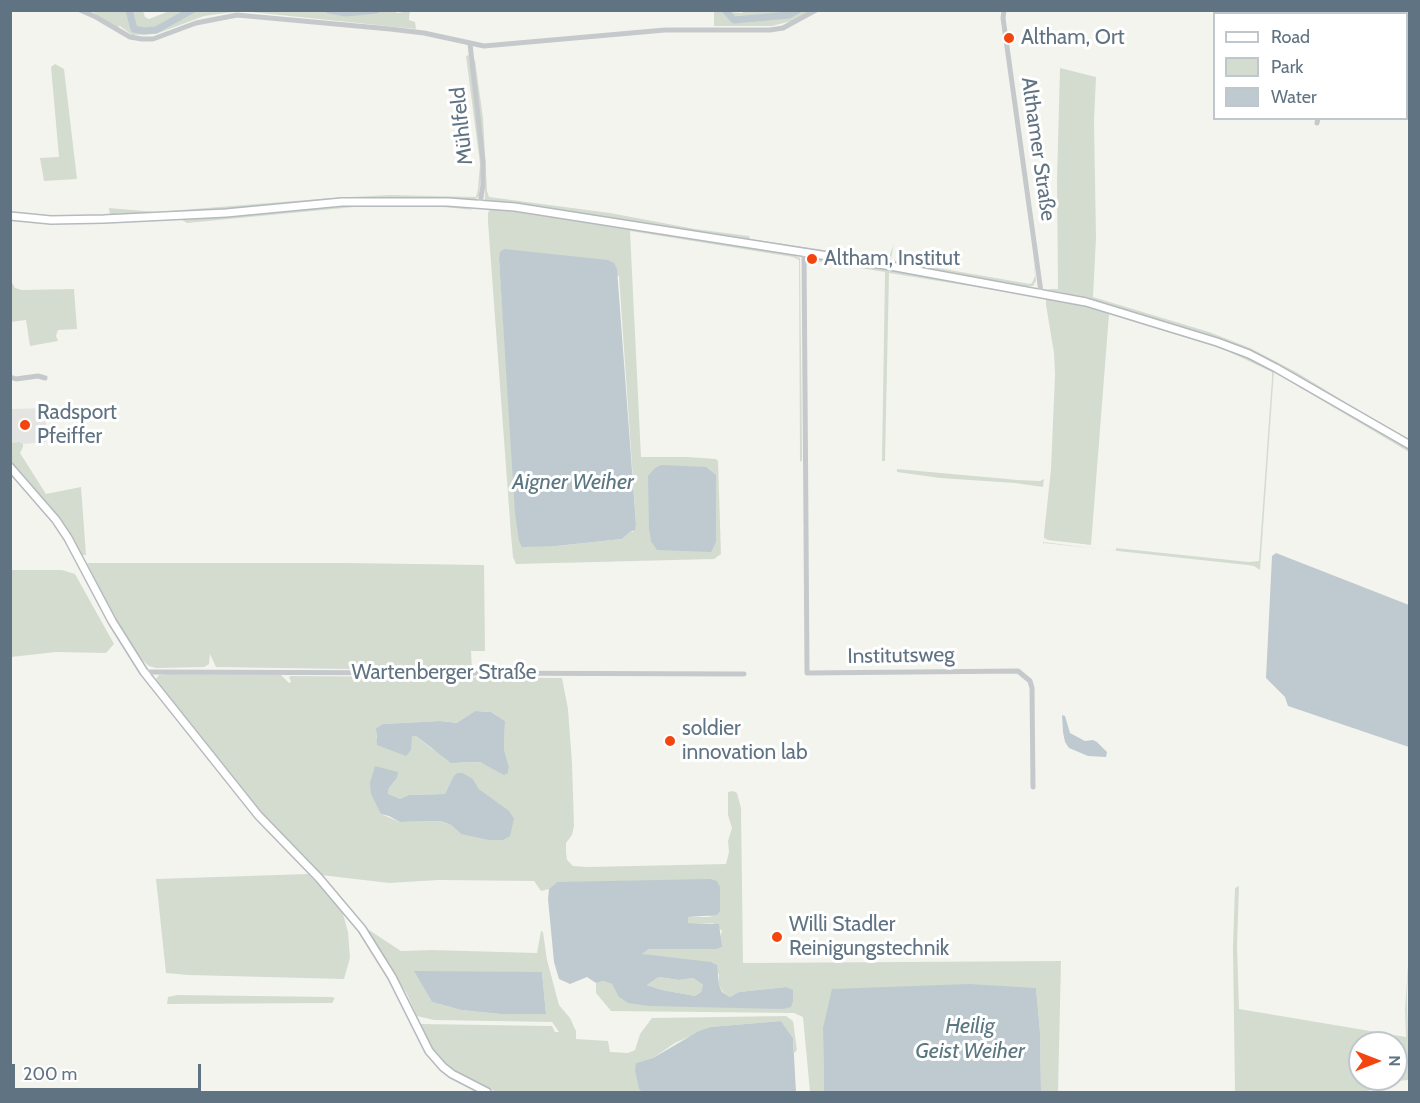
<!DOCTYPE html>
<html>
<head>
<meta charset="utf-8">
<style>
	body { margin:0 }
	#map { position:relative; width:1420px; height:1103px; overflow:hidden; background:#f4f4ef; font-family:Cabin,sans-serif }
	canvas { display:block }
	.frame { position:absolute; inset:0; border:12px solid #607383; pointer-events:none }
	.legend { position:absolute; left:1213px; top:12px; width:195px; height:108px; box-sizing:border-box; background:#fff; border:2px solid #bfc7cd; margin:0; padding:8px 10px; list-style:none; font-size:18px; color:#607383 }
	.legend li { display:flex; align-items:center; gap:12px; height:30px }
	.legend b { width:30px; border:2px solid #bfc7cd }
	.north { position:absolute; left:1348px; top:1031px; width:60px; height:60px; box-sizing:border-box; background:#fff; border:2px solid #bfc7cd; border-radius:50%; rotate:90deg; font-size:16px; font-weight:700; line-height:24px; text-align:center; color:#607383 }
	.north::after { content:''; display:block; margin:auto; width:21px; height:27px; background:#f4450f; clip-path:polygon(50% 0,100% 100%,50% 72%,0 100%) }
	.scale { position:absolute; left:12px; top:1064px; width:189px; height:27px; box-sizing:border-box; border:3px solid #607383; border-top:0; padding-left:8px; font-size:18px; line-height:21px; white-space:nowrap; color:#607383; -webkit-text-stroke:4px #fff; paint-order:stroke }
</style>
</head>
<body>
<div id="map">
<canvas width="1420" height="1103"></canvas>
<div class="frame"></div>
<ul class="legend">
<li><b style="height:8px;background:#fff"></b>Road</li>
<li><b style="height:16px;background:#d4dcd0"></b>Park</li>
<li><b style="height:16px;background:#becacf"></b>Water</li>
</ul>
<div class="north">N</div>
<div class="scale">200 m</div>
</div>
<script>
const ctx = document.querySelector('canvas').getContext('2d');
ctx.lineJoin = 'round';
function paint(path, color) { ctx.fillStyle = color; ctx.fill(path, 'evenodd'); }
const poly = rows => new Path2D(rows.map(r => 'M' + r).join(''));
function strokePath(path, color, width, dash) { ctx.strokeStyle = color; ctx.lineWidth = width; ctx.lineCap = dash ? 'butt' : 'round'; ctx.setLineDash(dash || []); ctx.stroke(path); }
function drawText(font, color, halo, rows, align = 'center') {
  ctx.font = font + ' Cabin,sans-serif'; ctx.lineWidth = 6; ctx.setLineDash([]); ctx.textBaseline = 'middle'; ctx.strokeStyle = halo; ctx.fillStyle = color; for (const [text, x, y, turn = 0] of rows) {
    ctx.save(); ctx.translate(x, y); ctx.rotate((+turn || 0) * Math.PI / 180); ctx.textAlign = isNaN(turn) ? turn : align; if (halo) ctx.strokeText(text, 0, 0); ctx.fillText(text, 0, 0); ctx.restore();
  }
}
const built = poly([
	[46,408,46,442,23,444,11,442,10,409]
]);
const green = poly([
	[172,10,392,10,397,13,410,11,409,20,415,22,416,29,241,11,204,16,156,34,132,35,120,26,117,27,91,11,143,11,145,17,149,19],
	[745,10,810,11,795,20,772,26,714,26,714,11,742,13],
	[469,55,482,164,479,196,475,200,369,197,174,213,122,213,110,215,109,208,156,212,332,198,390,195,476,197,478,189,480,164,466,56],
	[475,60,483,118,487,191,489,197,610,213,695,229,749,236,750,239,884,259,881,261,813,251,814,248,810,248,810,250,485,201,485,168,473,61],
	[55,64,64,69,77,179,44,181,40,158,59,157,51,67],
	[1060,68,1096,77,1094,121,1096,238,1093,297,1209,332,1250,348,1296,372,1409,441,1272,362,1236,345,1114,306,1046,289,1058,289,1057,180],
	[374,204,460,206,474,210,443,207,365,206,187,223,182,220],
	[491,208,788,253,800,258,802,449,802,460,800,462,799,260,793,257,630,231,641,457,688,457,716,459,718,461,721,554,714,559,516,564,513,557,511,535,488,222,488,213],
	[499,259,619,276,636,524,633,532,630,532,622,539,556,546,511,433],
	[894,244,891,258,892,260,1030,284,1032,283,1035,276,1033,252,1036,281,1033,286,1023,286,890,263,888,260],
	[812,258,896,270,1034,295,1038,297,889,273,885,461,882,461,885,272,809,260],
	[11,281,15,288,22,290,74,289,77,329,58,330,56,336,58,341,30,346,26,320,11,322],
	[1049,297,1101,309,1195,337,1236,352,1274,370,1260,570,1254,566,1247,565,1044,543,1043,544,1043,542,1116,551,1116,548,1249,562,1259,561,1272,378,1272,372,1223,349,1109,314,1091,545,1048,540,1044,538,1044,534,1051,469,1055,375,1054,353,1046,305,1046,298],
	[1282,374,1409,448,1409,452,1279,375],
	[19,442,23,444,23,447,20,453,46,494,81,487,86,555,82,555,63,525,11,462,10,443],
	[897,469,1018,480,1040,481,1044,479,1043,487,1015,483,940,478,897,472],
	[87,563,346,563,484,565,485,651,471,651,472,671,216,667,210,654,209,664,204,667,156,668,149,666,138,656,105,600],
	[10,570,62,570,75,574,114,644,106,653,56,652,11,657],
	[169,674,281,675,289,683,291,682,289,677,291,676,562,678,568,709,572,763,574,826,572,835,566,843,566,852,567,860,573,866,588,867,726,864,729,852,728,841,732,828,728,815,728,792,733,791,737,793,741,808,743,963,1061,961,1058,1092,1041,1092,1040,1032,1036,988,823,1028,824,1092,810,1092,803,1017,794,1013,611,1011,596,993,596,983,603,981,612,984,618,996,649,1006,793,991,786,987,739,992,730,997,723,992,719,985,719,974,641,954,649,949,716,949,722,931,713,923,688,923,688,917,713,917,557,882,549,889,541,891,534,881,439,880,389,883,321,875,259,810,158,683,156,679,159,675],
	[475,711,491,712,505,721,504,749,509,767,508,773,480,762,459,763,432,749,416,736,412,736,411,740,411,750,376,738,376,728,383,724,440,721,458,723],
	[375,766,397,778,389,788,388,794,393,798,400,799,409,795,445,794,453,777,463,773,473,779,479,789,509,812,461,834,451,825,441,821,400,822,381,814],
	[308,874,341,907,348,932,350,958,344,979,188,975,166,973,156,879],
	[1239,886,1237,946,1239,1009,1406,1037,1405,1009,1409,950,1407,995,1409,1080,1395,1081,1365,1092,1235,1092,1233,948,1235,888],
	[1360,1043,1396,1043,1396,1079,1360,1079],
	[366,928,401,951,432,950,537,953,541,931,543,932,547,960,559,1005,570,1018,576,1031,576,1039,608,1041,610,1052,628,1053,635,1050,640,1034,652,1018,786,1016,793,1021,797,1050,794,1053,793,1038,781,1021,711,1027,675,1043,653,1058,636,1063,639,1089,642,1092,497,1092,460,1076,443,1062,428,1043,420,1027,421,1024,552,1026,555,1032,559,1032,552,1022,434,1020,417,1016,407,994],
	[415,972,542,972,546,1014,500,1014,461,1010,432,1002],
	[659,977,679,980,693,978,703,985,701,992,695,996,662,990,647,985],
	[177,995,332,997,335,998,332,1003,167,1004,168,997]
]);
const water = poly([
	[504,249,608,260,614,263,617,269,636,524,635,530,630,532,622,539,556,546,522,547,519,541,515,513,499,259,500,252],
	[661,465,706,467,716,475,716,542,711,552,657,550,651,541,649,528,648,476,655,468],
	[1276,553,1409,605,1409,747,1288,706,1285,697,1266,678,1272,556],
	[475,711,491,712,505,721,504,749,509,767,508,773,504,775,480,762,451,763,416,736,412,736,411,750,406,756,377,745,376,728,383,724,440,721,457,723],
	[1062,715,1065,716,1070,733,1085,741,1093,740,1097,742,1107,752,1106,757,1088,756,1069,748,1065,742,1063,732],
	[375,766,398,772,397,778,389,788,388,794,400,799,409,795,445,794,453,777,457,773,463,773,473,779,479,789,509,811,514,819,510,836,503,840,489,840,461,834,451,825,441,821,400,822,389,816,381,814,371,794,370,783],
	[710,879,717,881,720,887,720,911,717,915,688,917,688,923,719,924,722,947,716,949,649,949,642,954,711,962,717,965,719,985,722,992,730,997,739,992,786,987,793,990,793,1001,791,1007,783,1009,649,1006,628,1003,618,996,612,984,603,981,596,983,587,977,570,984,559,979,554,962,548,899,549,889,557,882],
	[659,977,679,980,693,978,703,985,701,992,695,996,662,990,647,985],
	[414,971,542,972,546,1014,500,1014,461,1010,432,1002],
	[969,984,1036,988,1040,1032,1041,1092,824,1092,823,1028,832,989],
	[781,1021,793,1038,796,1092,642,1092,639,1089,635,1070,636,1063,653,1058,699,1031,711,1027]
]);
const canal = poly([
	[129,10,134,29,144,31,156,30,192,10],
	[329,10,346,13,376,10],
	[725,10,734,20,789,15,798,10]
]);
const minor = poly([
	[80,10,96,17,130,37,142,39,153,39,196,23,237,15,390,29,424,33,484,46,665,30,770,30,783,28,816,10],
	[1004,10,1003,18,1041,292],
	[1321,14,1321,10],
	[1376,14,1376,10],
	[470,44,483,161,483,185,480,204],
	[1406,103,1410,103],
	[1317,123,1318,118],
	[804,253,806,526],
	[10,377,16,379,38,376,45,378],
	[806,528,807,673,1018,671,1030,681,1032,688,1033,787],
	[144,672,744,674]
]);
const secondary = poly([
	[10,216,51,220,104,219,226,213,342,202,448,202,515,207,885,265,1086,302,1217,342,1249,354,1276,368,1410,445],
	[10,467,56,520,68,538,112,621,144,672,258,815,319,878,362,929,392,977,429,1051,443,1067,452,1074,487,1092]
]);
const markers = [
	[1009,38,6,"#f4450f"],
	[812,259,6,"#f4450f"],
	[25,425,6,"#f4450f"],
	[670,741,6,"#f4450f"],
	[777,937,6,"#f4450f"]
];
const poiNames = [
	["Altham, Ort",1021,38],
	["Altham, Institut",824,259],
	["Radsport",37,413],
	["Pfeiffer",37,437],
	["soldier",682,729],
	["innovation lab",682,753],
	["Willi Stadler",789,925],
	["Reinigungstechnik",789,949]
];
const streetNames = [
	["Mühlfeld",462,126,-96],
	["Althamer Straße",1038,149,82],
	["Institutsweg",901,656,-1],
	["Wartenberger Straße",444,673]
];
const waterNames = [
	["Aigner Weiher",573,483],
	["Heilig",970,1027],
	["Geist Weiher",970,1052]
];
paint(built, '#e4e5e3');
paint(green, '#d4dcd0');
paint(water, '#becacf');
strokePath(canal, '#becacf', 7);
strokePath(secondary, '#b5babf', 10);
strokePath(minor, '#c6c9cc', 5);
strokePath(secondary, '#fff', 7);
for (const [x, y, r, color] of markers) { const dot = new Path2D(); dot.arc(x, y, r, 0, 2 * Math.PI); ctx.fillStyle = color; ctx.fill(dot); strokePath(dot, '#fff', 2); }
drawText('21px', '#607383', '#fff', poiNames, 'left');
drawText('21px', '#607383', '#fff', streetNames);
drawText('italic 22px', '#5b7782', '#fff', waterNames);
</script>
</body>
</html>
